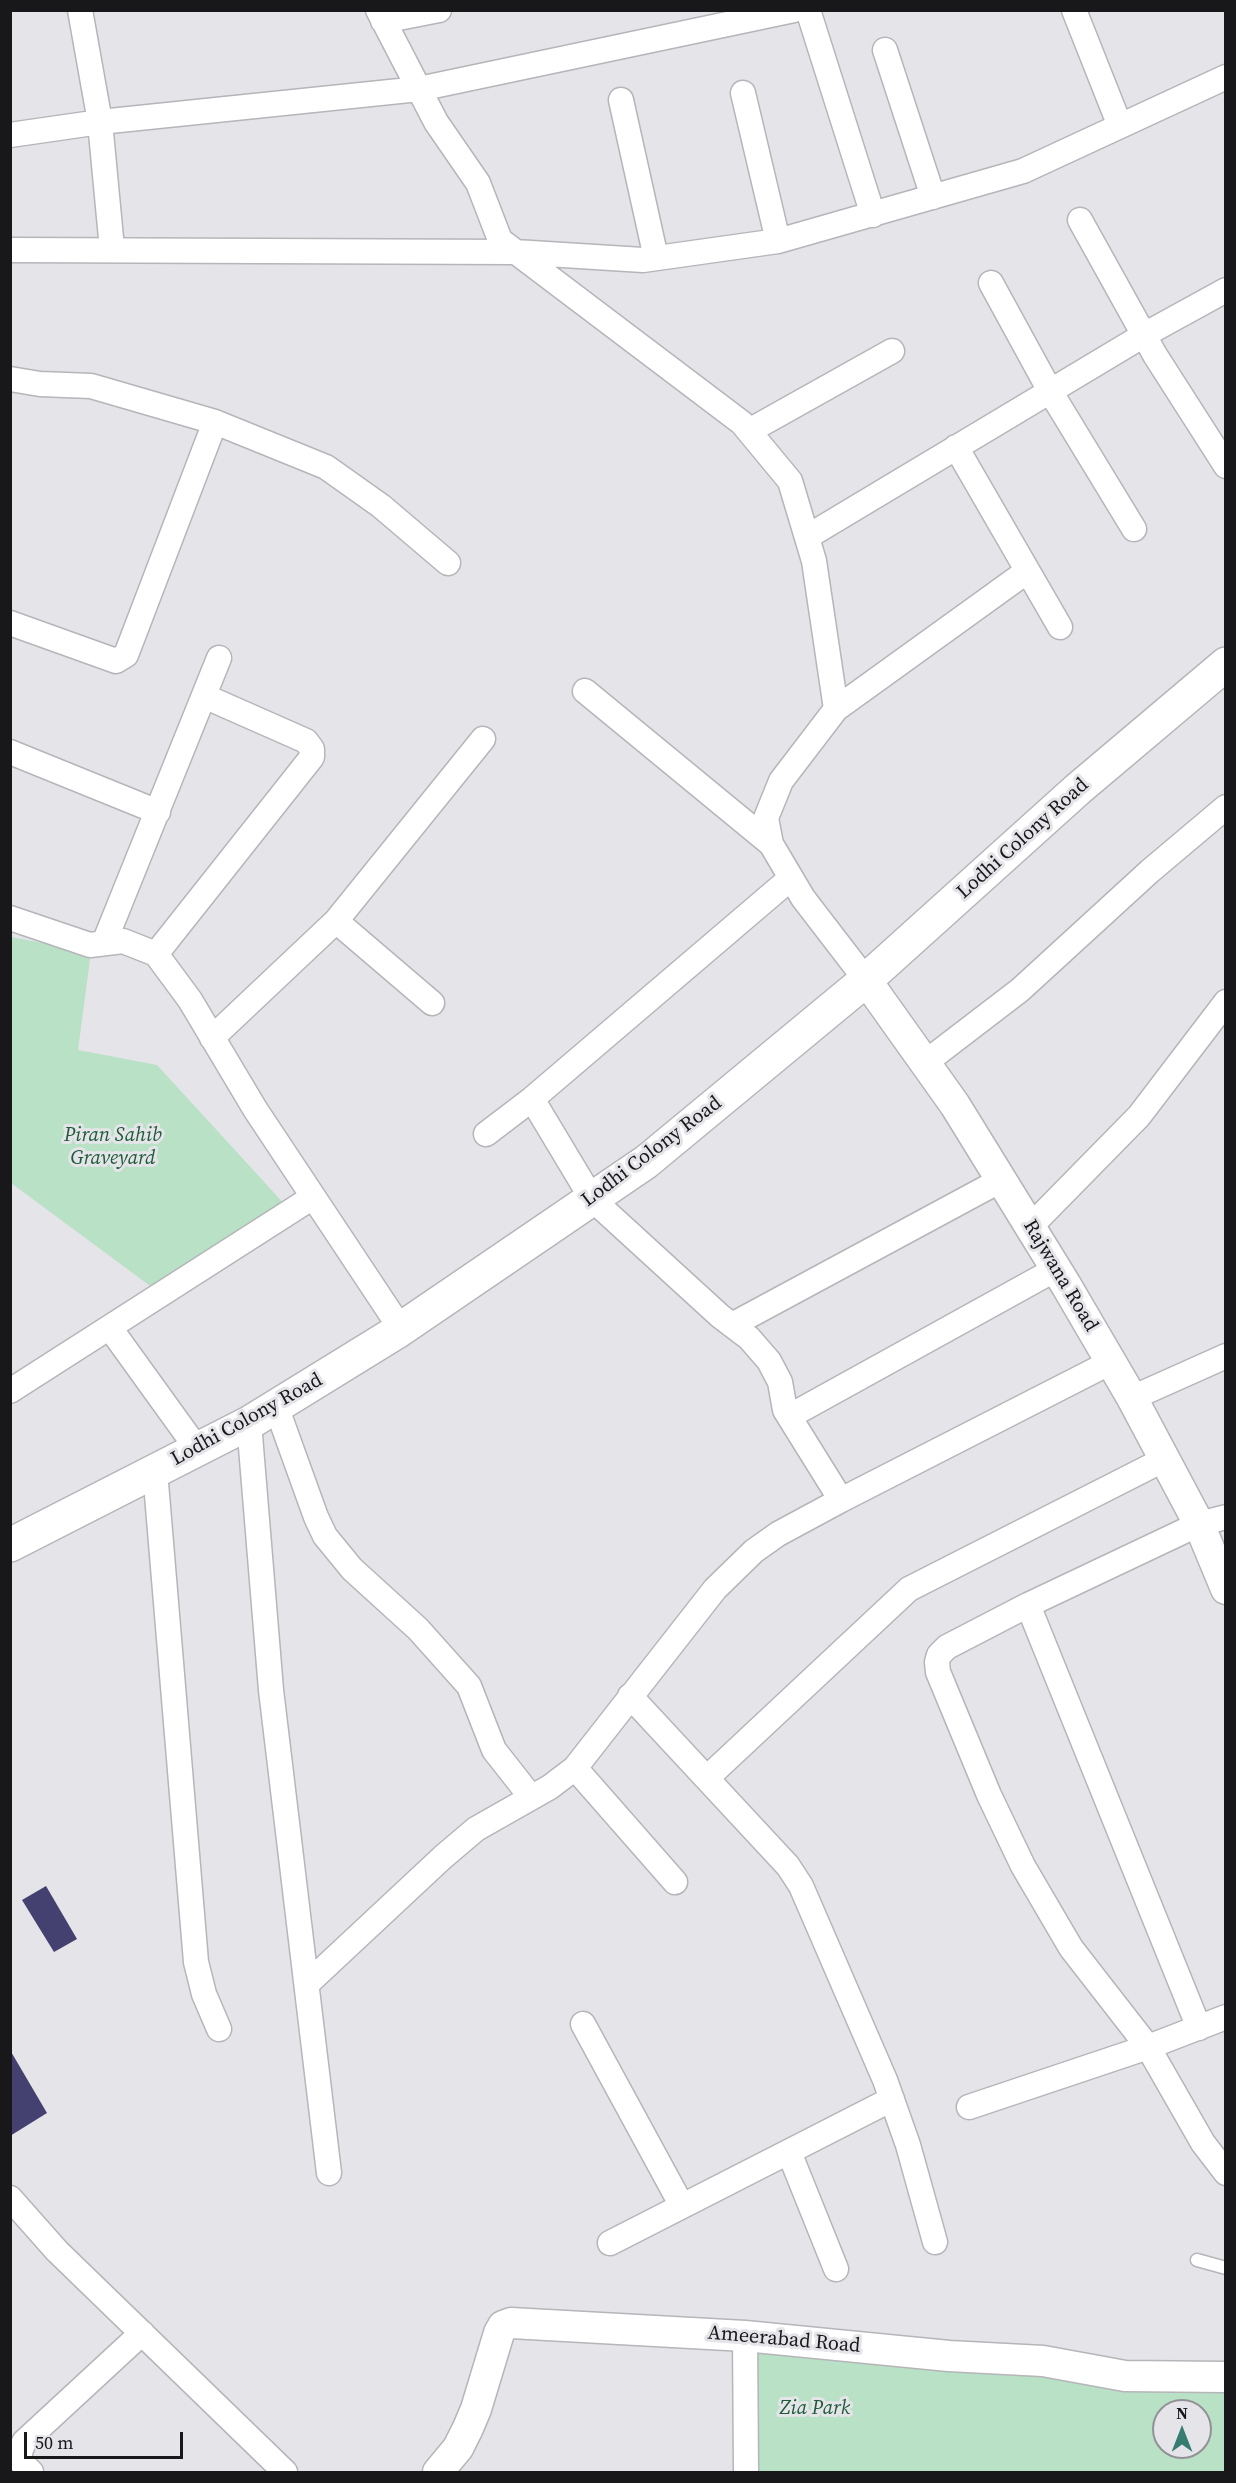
<!DOCTYPE html>
<html>
<head>
<meta charset="utf-8">
<style>
	body { margin:0 }
	#map { position:relative; width:1236px; height:2483px; overflow:hidden; background:#e4e4e9; font-family:"Source Serif 4",serif }
	canvas { display:block }
	.frame { position:absolute; inset:0; border:12px solid #18181a; pointer-events:none }
	.north { position:absolute; left:1152px; top:2399px; width:60px; height:60px; box-sizing:border-box; background:#e4e4e9; border:2px solid #929296; border-radius:50%; rotate:0deg; font-size:16px; font-weight:700; line-height:24px; text-align:center; color:#18181a }
	.north::after { content:''; display:block; margin:auto; width:21px; height:27px; background:#367c71; clip-path:polygon(50% 0,100% 100%,50% 72%,0 100%) }
	.scale { position:absolute; left:24px; top:2432px; width:159px; height:27px; box-sizing:border-box; border:3px solid #18181a; border-top:0; padding-left:8px; font-size:18px; line-height:21px; white-space:nowrap; color:#18181a; -webkit-text-stroke:4px #e4e4e9; paint-order:stroke }
</style>
</head>
<body>
<div id="map">
<canvas width="1236" height="2483"></canvas>
<div class="frame"></div>
<div class="north">N</div>
<div class="scale">50 m</div>
</div>
<script>
const ctx = document.querySelector('canvas').getContext('2d');
ctx.lineJoin = 'round';
function paint(path, color) { ctx.fillStyle = color; ctx.fill(path, 'evenodd'); }
const poly = rows => new Path2D(rows.map(r => 'M' + r).join(''));
function strokePath(path, color, width, dash) { ctx.strokeStyle = color; ctx.lineWidth = width; ctx.lineCap = dash ? 'butt' : 'round'; ctx.setLineDash(dash || []); ctx.stroke(path); }
function drawText(font, color, halo, rows, align = 'center') {
  ctx.font = font + ' "Source Serif 4",serif'; ctx.lineWidth = 6; ctx.setLineDash([]); ctx.textBaseline = 'middle'; ctx.strokeStyle = halo; ctx.fillStyle = color; for (const [text, x, y, turn = 0] of rows) {
    ctx.save(); ctx.translate(x, y); ctx.rotate((+turn || 0) * Math.PI / 180); ctx.textAlign = isNaN(turn) ? turn : align; if (halo) ctx.strokeText(text, 0, 0); ctx.fillText(text, 0, 0); ctx.restore();
  }
}
const green = poly([
	[11,937,91,952,78,1050,157,1065,288,1208,157,1291,11,1183],
	[751,2341,1225,2383,1225,2472,751,2472],
	[1164,2411,1200,2411,1200,2447,1164,2447]
]);
const building = poly([
	[46,1886,77,1939,54,1952,22,1900],
	[10,2050,47,2113,10,2136]
]);
const service = poly([
	[1197,2260,1226,2268]
]);
const minor = poly([
	[80,10,100,122,112,249],
	[378,10,436,122,478,183,500,240,742,423,790,481,814,561,836,709,781,781,766,818,771,844,803,898,866,980],
	[808,10,873,215],
	[1074,10,1120,126],
	[383,21,439,10],
	[885,50,933,197],
	[743,93,778,241],
	[621,100,656,258],
	[10,135,100,122,419,89,794,10],
	[1080,220,1155,355,1226,466],
	[10,250,515,252,643,260,778,241,1023,171,1226,77],
	[991,283,1050,391,1134,529],
	[10,379,40,384,91,386,215,422,326,467,381,506,448,563],
	[749,431,892,351],
	[956,447,1060,627],
	[807,537,1144,335,1226,290],
	[10,623,116,661,126,655,215,422],
	[585,691,771,844],
	[836,709,1026,572],
	[10,752,158,812],
	[10,918,90,945,123,941,156,954,190,1000,255,1109,401,1329],
	[336,921,432,1003],
	[104,943,219,658],
	[156,954,312,757,312,749,306,741,204,696],
	[212,1038,336,921,483,739],
	[926,1062,1020,990,1150,871,1226,807],
	[532,1099,592,1199,720,1316,749,1338,769,1361,780,1382,785,1410,841,1500],
	[486,1134,532,1099,791,878],
	[1030,1227,1139,1116,1226,1002],
	[732,1325,1001,1180],
	[110,1328,198,1450],
	[10,1391,313,1197],
	[1132,1398,1226,1356],
	[276,1406,316,1517,325,1536,352,1569,418,1629,469,1686,494,1750,531,1797],
	[790,1416,1056,1269],
	[249,1423,271,1690,329,2173],
	[155,1471,196,1962,204,1994,219,2029],
	[1226,1517,1199,1524,1028,1605,947,1647,939,1655,937,1662,938,1672,989,1795,1023,1866,1071,1948,1148,2047,1203,2143,1226,2173],
	[1028,1605,1199,2028],
	[630,1696,788,1866,801,1886,885,2080,908,2145,935,2242],
	[575,1768,675,1882],
	[708,1777,909,1589,1165,1459],
	[307,1984,443,1857,476,1829,550,1787,575,1768,715,1589,754,1551,778,1534,841,1500,1111,1362],
	[583,2024,682,2206],
	[969,2107,1148,2047,1226,2017],
	[789,2152,836,2269],
	[10,2198,57,2251,285,2472],
	[610,2243,892,2099],
	[745,2336,746,2472],
	[31,2472,22,2463,19,2455,24,2442,142,2333]
]);
const tertiary = poly([
	[866,980,955,1105,1066,1285,1132,1398,1199,1524,1226,1589],
	[438,2472,458,2448,468,2428,476,2409,499,2333,503,2326,511,2323,745,2336,949,2356,1043,2361,1125,2376,1226,2377]
]);
const secondary = poly([
	[10,1545,249,1423,395,1333,646,1162,866,980,1078,789,1226,664]
]);
const streetNames = [
	["Lodhi Colony Road",1023,839,-42],
	["Lodhi Colony Road",652,1152,-37],
	["Rajwana Road",1060,1276,59],
	["Lodhi Colony Road",247,1420,-29],
	["Ameerabad Road",784,2340,5]
];
const parkNames = [
	["Piran Sahib",113,1136],
	["Graveyard",113,1159],
	["Zia Park",815,2409]
];
paint(green, '#b8e1c5');
paint(building, '#444170');
strokePath(service, '#b5b5ba', 15);
strokePath(minor, '#b5b5ba', 27);
strokePath(tertiary, '#b5b5ba', 33);
strokePath(secondary, '#b5b5ba', 36);
strokePath(service, '#fff', 12);
strokePath(minor, '#fff', 24);
strokePath(tertiary, '#fff', 30);
strokePath(secondary, '#fff', 33);
drawText('20px', '#18181a', '#e4e4e9', streetNames);
drawText('italic 20px', '#1d5c39', '#e4e4e9', parkNames);
</script>
</body>
</html>
